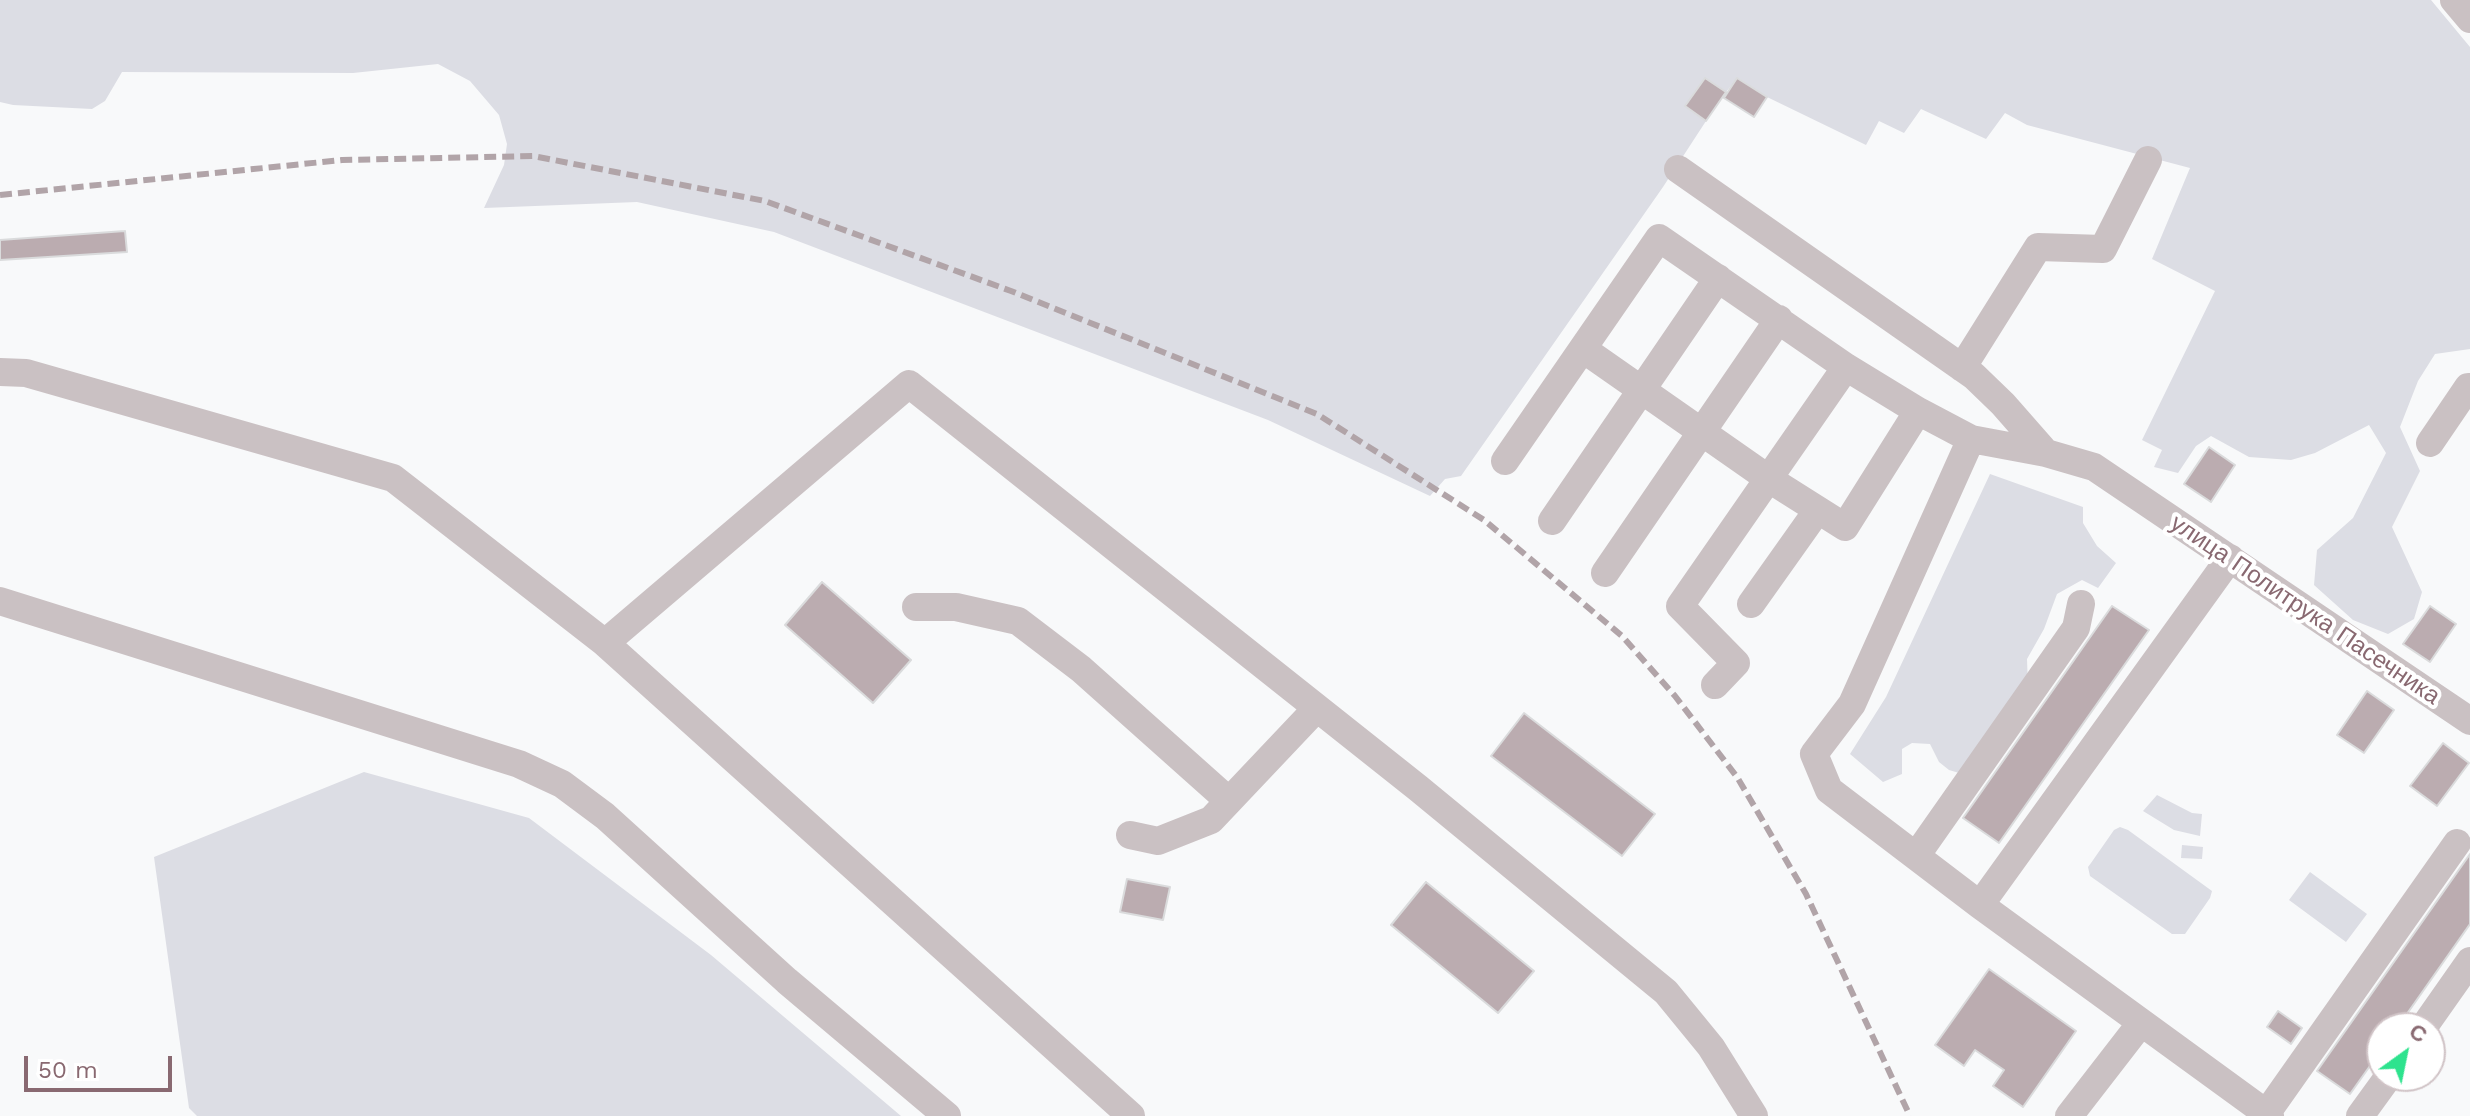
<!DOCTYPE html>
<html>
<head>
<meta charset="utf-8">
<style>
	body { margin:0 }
	#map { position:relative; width:2470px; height:1116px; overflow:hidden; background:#f8f9fa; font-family:"Work Sans",sans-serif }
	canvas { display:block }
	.north { position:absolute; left:2366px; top:1012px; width:80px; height:80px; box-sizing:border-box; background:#fff; border:2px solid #d0c3c6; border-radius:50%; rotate:33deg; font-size:22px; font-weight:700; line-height:32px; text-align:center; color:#896971 }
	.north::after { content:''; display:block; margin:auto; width:28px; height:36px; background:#2ee38e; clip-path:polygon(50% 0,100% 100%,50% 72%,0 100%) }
	.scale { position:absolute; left:24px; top:1056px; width:148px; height:36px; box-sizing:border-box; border:4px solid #896971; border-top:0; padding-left:10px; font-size:24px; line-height:28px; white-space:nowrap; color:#896971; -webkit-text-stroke:6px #fff; paint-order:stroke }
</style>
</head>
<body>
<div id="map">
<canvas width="2470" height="1116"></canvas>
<div class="north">С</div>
<div class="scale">50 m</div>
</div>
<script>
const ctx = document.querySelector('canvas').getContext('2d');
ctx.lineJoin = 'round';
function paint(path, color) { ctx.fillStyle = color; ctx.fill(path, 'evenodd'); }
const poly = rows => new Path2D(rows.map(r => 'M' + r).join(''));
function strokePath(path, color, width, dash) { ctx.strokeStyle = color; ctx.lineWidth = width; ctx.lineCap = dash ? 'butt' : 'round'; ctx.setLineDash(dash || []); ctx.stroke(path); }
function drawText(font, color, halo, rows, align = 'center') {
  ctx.font = font + ' "Work Sans",sans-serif'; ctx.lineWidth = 8; ctx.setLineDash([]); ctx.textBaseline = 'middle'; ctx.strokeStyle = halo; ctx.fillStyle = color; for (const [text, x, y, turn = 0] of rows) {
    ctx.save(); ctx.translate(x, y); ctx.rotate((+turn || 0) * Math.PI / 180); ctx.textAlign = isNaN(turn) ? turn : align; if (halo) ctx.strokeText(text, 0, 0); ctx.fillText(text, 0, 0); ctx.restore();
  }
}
const green = poly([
	[0,0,2431,0,2470,47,2470,349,2435,354,2418,381,2400,427,2420,471,2392,527,2422,592,2414,619,2388,634,2353,620,2314,585,2317,550,2353,518,2386,453,2369,425,2315,453,2291,460,2249,457,2211,436,2196,446,2178,473,2154,467,2162,450,2142,440,2215,291,2152,259,2190,168,2027,125,2005,113,1986,139,1921,109,1904,133,1879,121,1866,145,1767,97,1738,78,1726,92,1705,78,1685,106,1706,121,1663,187,1461,476,1445,479,1430,496,1268,420,774,232,637,202,484,208,504,165,507,144,499,115,470,81,438,64,353,73,122,72,105,101,92,109,13,105,0,102],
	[1990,474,2083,507,2083,523,2097,546,2116,563,2098,588,2082,580,2057,594,2044,629,2027,659,2028,687,1966,775,1949,770,1939,762,1930,744,1912,743,1902,749,1902,774,1883,782,1850,754,1886,697],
	[364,772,529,818,711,955,901,1116,197,1116,189,1108,154,857],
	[2157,795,2192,813,2202,814,2200,836,2174,830,2143,811],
	[2120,827,2128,830,2212,891,2210,898,2185,934,2172,934,2090,876,2088,867,2091,863,2114,830],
	[2182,845,2203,847,2202,859,2181,858],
	[2310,872,2367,914,2346,942,2289,900]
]);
const building = poly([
	[1705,78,1726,92,1706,121,1685,106,1705,78],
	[1737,78,1767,97,1754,117,1724,98,1737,78],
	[125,231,127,252,0,260,0,240,125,231],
	[2209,447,2235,465,2211,502,2184,484,2209,447],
	[822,582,911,660,873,703,785,625,822,582],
	[2112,606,2149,630,1999,843,1963,818,2112,606],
	[2430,606,2456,624,2430,662,2403,644,2430,606],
	[2367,691,2394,710,2364,753,2337,735,2367,691],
	[1524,713,1655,814,1622,856,1491,756,1524,713],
	[2443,743,2469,763,2437,806,2410,786,2443,743],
	[2470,854,2470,924,2397,1028,2382,1028,2382,1049,2350,1094,2317,1071,2470,854],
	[1127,879,1170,887,1163,920,1120,912,1127,879],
	[1426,882,1534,971,1498,1013,1391,925,1426,882],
	[1989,969,2076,1031,2023,1107,1993,1086,2004,1070,1975,1050,1964,1066,1935,1045,1989,969],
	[2278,1011,2302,1028,2291,1044,2267,1027,2278,1011]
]);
const minor = poly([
	[2454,0,2470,19],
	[1678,169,1974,376,2003,404,2046,453],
	[1583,349,1769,479,1845,527,1918,411,1971,439,2046,453,2094,467,2470,721],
	[1962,368,2038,247,2103,249,2148,160],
	[0,372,26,373,393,478,605,643,909,384,1418,788,1666,992,1711,1047,1754,1116],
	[1971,439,1852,704,1814,754,1829,790,1980,905,2270,1116],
	[2430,443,2468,387,2470,388],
	[1505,461,1659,238,1846,367,1918,411],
	[1552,521,1718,278],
	[1605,573,1779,319],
	[0,601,519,764,562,784,605,816,787,981,947,1116],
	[1751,604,1817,511],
	[916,607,956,607,1018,621,1081,669,1229,801],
	[605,643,1131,1116],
	[1715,685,1736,663,1680,606,1846,367],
	[1130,835,1158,841,1211,820,1317,708],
	[1916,856,2076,628,2081,604],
	[1980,905,2230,558],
	[2423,1028,2470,961],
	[2266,1114,2457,843],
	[2069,1116,2141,1023],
	[2360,1116,2389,1076]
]);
const rail = poly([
	[0,195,342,160,533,156,765,201,1011,291,1317,414,1484,520,1622,636,1675,696,1737,777,1806,894,1910,1116]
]);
const streetNames = [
	["улица Политрука Пасечника",2305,610,34]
];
paint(green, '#dcdde4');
paint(building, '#bbacb0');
strokePath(building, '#dadbdc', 2);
strokePath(minor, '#cac1c3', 28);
strokePath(rail, '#b1a4a8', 6, [12, 6]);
drawText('24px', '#896971', '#fff', streetNames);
</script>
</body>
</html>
